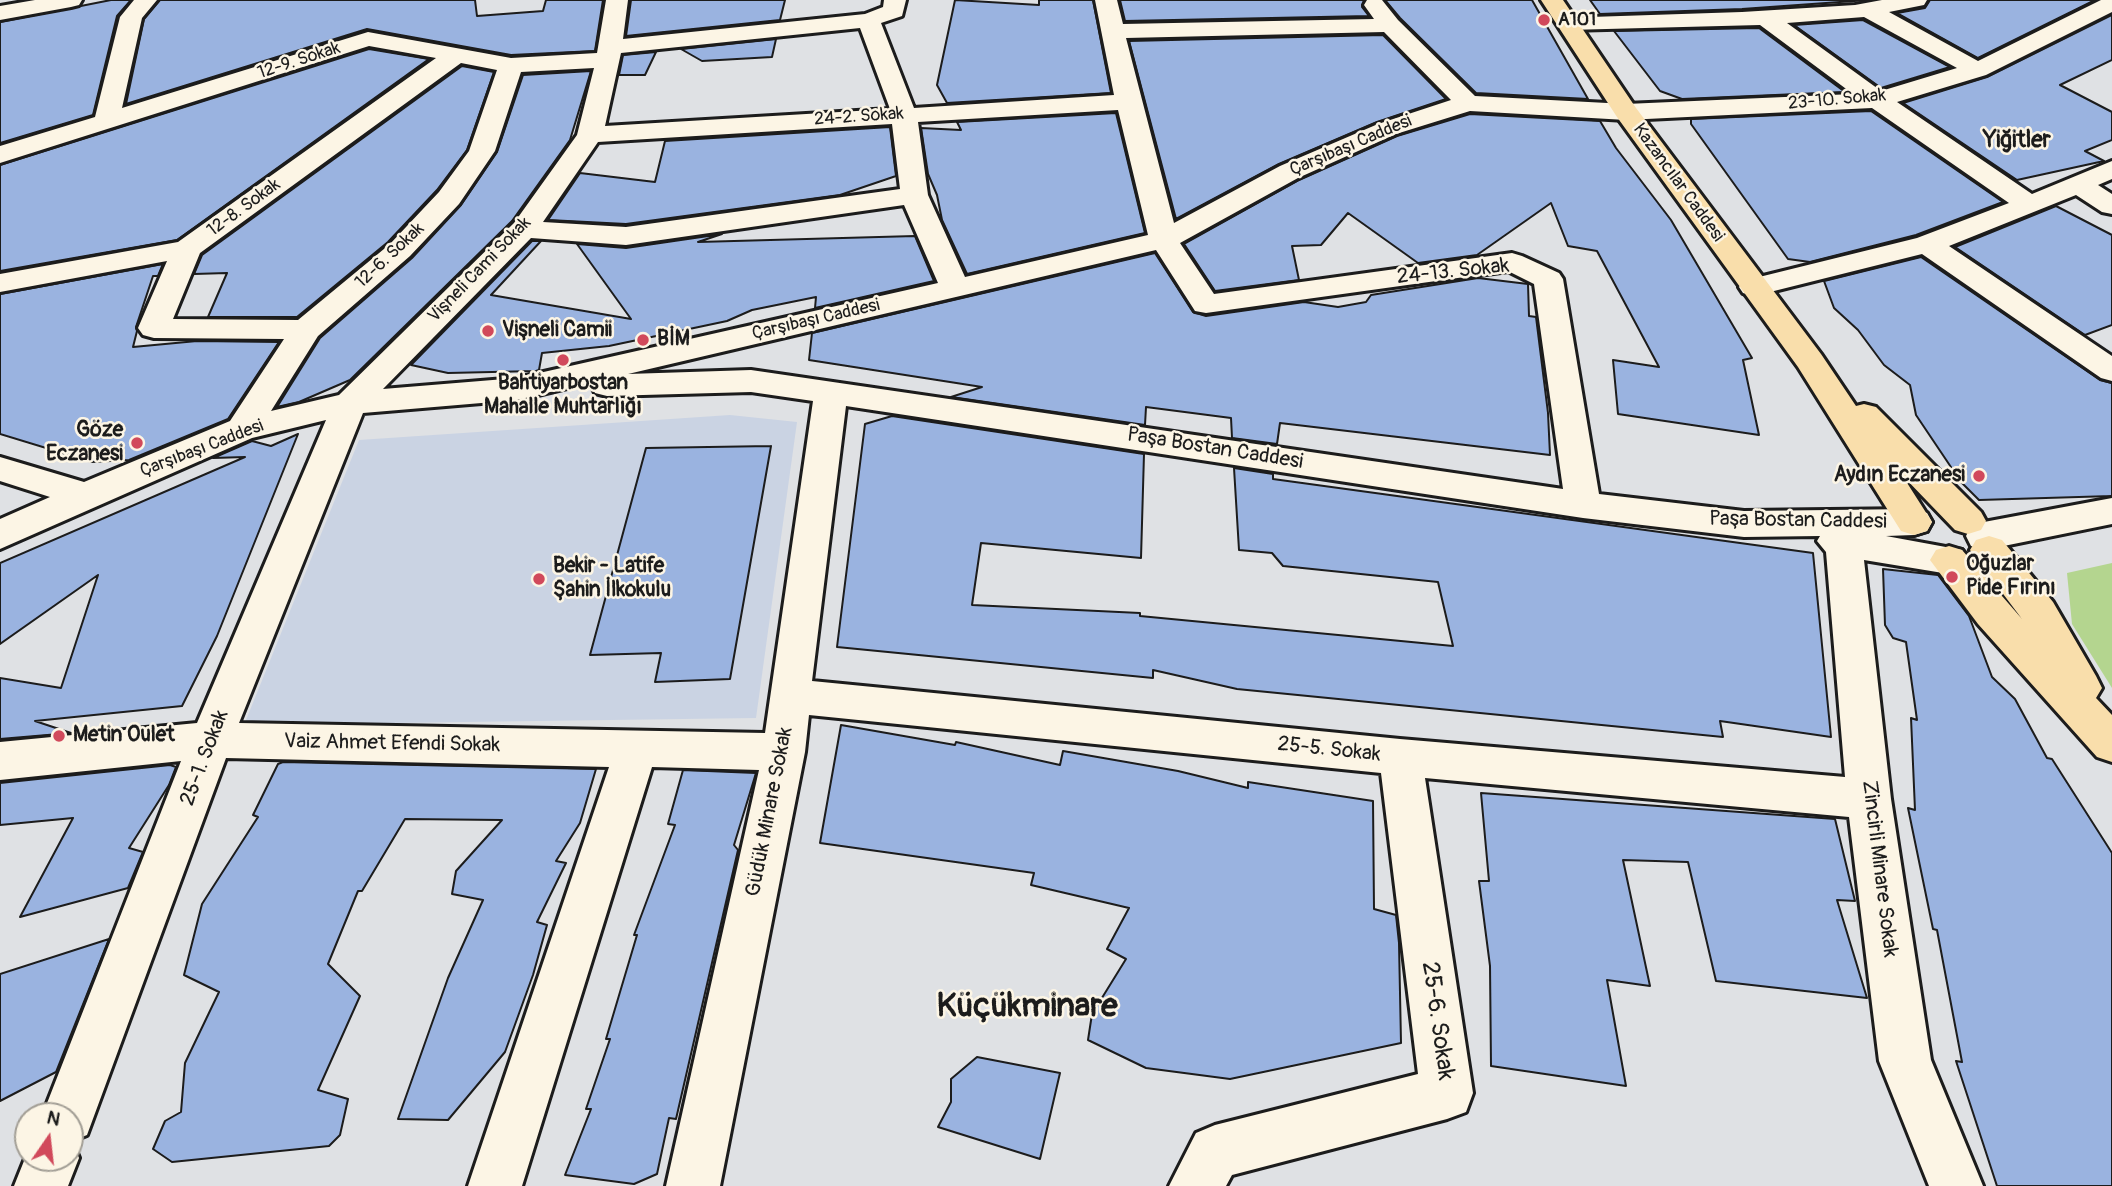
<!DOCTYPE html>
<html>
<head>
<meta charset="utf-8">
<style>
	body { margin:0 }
	#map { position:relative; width:2112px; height:1186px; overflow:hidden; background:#dfe1e4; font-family:Pangolin,sans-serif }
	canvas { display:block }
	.north { position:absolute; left:14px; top:1102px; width:70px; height:70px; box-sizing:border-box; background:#fcf5e5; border:2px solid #a29e95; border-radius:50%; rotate:14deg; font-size:19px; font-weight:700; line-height:28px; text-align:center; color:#1c1c1c }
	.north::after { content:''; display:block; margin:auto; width:24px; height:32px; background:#d1495b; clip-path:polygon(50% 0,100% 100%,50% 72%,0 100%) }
</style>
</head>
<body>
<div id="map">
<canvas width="2112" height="1186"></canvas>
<div class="north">N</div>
</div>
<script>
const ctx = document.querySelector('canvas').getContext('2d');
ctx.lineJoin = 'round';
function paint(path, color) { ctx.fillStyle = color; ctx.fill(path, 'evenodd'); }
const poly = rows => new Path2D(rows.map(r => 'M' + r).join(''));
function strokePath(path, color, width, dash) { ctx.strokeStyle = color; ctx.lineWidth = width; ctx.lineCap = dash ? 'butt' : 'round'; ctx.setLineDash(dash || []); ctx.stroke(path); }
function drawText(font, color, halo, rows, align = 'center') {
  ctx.font = font + ' Pangolin,sans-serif'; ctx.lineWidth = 5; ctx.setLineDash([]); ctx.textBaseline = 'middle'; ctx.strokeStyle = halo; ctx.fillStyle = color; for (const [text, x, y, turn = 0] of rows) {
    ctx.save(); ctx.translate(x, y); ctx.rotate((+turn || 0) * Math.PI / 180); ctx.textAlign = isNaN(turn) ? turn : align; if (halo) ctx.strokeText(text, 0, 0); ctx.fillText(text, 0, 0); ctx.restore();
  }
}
const built = poly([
	[730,415,797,422,756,718,244,725,359,440]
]);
const green = poly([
	[2112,563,2112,688,2072,624,2067,573]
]);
const building = poly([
	[111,0,131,0,117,16,93,115,0,143,0,22,111,0],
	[160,0,475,0,477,16,543,11,546,0,603,0,595,51,511,55,367,29,126,104,144,19,160,0],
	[631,0,785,0,780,20,626,36,631,0],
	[955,0,1039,5,1039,0,1093,0,1111,93,947,103,937,85,955,0],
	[1120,0,1364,0,1362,7,1369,16,1125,21,1120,0],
	[1385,0,1532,0,1588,99,1476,93,1400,18,1385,0],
	[1590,0,1868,0,1742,9,1600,14,1590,0],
	[1930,0,2095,0,1978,58,1897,13,1925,8,1930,0],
	[2112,15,2112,60,2060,85,2112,112,2112,140,2085,151,2104,161,2017,180,1903,103,1987,77,2112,15],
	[1863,20,1950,67,1881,88,1794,25,1863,20],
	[1759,28,1845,92,1682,99,1660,91,1614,31,1759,28],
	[1383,35,1446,99,1377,122,1279,164,1176,219,1129,41,1383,35],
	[776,39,772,57,702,61,681,49,776,39],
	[369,49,429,59,177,240,0,271,0,165,369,49],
	[656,52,645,75,619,75,623,55,656,52],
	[462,66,494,72,467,150,437,190,388,242,297,317,208,317,227,273,194,274,202,255,462,66],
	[591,71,570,140,512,221,350,380,299,402,277,407,320,338,412,258,461,205,497,152,523,75,591,71],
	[1871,111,2003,202,1916,235,1810,262,1788,259,1691,124,1691,119,1871,111],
	[1116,113,1145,233,967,274,942,220,937,195,928,174,921,128,961,130,957,122,1116,113],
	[1470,114,1600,121,1616,148,1671,220,1752,358,1743,360,1759,435,1618,414,1613,360,1659,367,1597,251,1568,246,1551,203,1477,255,1418,263,1348,213,1321,245,1292,246,1299,280,1215,291,1184,244,1299,180,1397,136,1470,114],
	[890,127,896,176,840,195,626,224,548,220,580,173,655,182,665,141,890,127],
	[2056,206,2112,235,2112,325,2085,335,1955,247,2056,206],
	[722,234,698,242,915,236,934,281,815,308,816,297,752,310,727,321,609,346,542,353,539,370,536,371,448,373,411,365,532,241,541,241,491,295,631,319,577,244,626,248,722,234],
	[1155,253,1193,312,1206,316,1304,302,1338,307,1366,302,1371,295,1478,278,1528,284,1529,316,1536,317,1548,413,1550,455,1280,423,1277,444,1232,438,1231,418,1146,407,1145,425,951,397,982,387,809,360,812,333,1155,253],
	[1921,257,2100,380,2112,383,2112,496,1979,500,1961,482,1916,415,1910,385,1884,365,1858,330,1834,308,1824,281,1921,257],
	[163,264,158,276,153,276,136,327,137,331,133,347,197,341,279,342,228,419,129,460,92,462,0,434,0,294,163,264],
	[892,416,1144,454,1141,558,981,543,972,605,1140,613,1140,616,1453,646,1438,582,1283,566,1272,553,1239,550,1234,468,1273,474,1273,479,1813,553,1831,737,1720,721,1723,737,1237,689,1153,670,1153,678,837,647,865,424,892,416],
	[298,434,217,636,182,706,35,721,71,733,0,739,0,678,61,688,98,575,0,644,0,563,245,457,213,458,252,441,271,446,298,434],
	[771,446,730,679,655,682,661,653,590,655,646,448,771,446],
	[1883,569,1938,575,1969,616,1992,677,2015,699,2047,758,2052,759,2112,853,2112,1186,1997,1186,1956,1061,1962,1062,1937,930,1933,929,1908,808,1915,810,1911,718,1917,720,1906,642,1893,638,1885,625,1883,569],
	[841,725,955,745,956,742,1060,765,1063,751,1178,771,1248,788,1248,782,1373,801,1374,909,1396,915,1399,943,1401,1043,1230,1079,1146,1068,1088,1040,1092,1014,1126,959,1107,949,1129,908,1031,885,1034,873,820,843,841,725],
	[283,762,596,769,580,823,556,861,566,863,537,922,547,925,533,975,505,1052,448,1120,398,1119,448,978,483,900,452,894,456,871,502,820,405,819,362,891,358,891,328,964,360,996,318,1090,348,1099,340,1135,329,1146,172,1162,153,1149,165,1121,181,1112,185,1063,219,992,184,975,202,904,258,817,253,815,278,764,283,762],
	[170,765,176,767,169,785,129,848,143,852,128,888,20,917,73,818,0,825,0,783,170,765],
	[683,770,756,773,734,845,738,850,676,1119,669,1118,657,1174,634,1184,565,1175,591,1109,586,1109,610,1039,606,1039,637,935,634,935,675,825,668,824,683,770],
	[1481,793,1835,819,1855,901,1837,900,1867,998,1716,981,1688,862,1623,860,1650,986,1607,980,1626,1086,1491,1066,1490,966,1479,881,1489,881,1481,793],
	[109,939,56,1072,0,1101,0,974,109,939],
	[977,1057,1060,1073,1040,1159,938,1127,951,1102,951,1079,977,1057]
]);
const minor = poly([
	[35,0,82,0,79,5,71,7,0,20,0,6,35,0],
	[134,0,157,0,142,18,122,108,368,32,511,58,597,53,606,0,628,0,623,39,865,14,883,7,884,0,906,0,902,16,881,23,914,108,1114,95,1095,0,1117,0,1123,24,1374,19,1364,5,1367,0,1382,0,1398,20,1475,96,1626,104,1853,94,1760,25,1568,30,1560,28,1557,23,1560,18,1742,12,1855,5,1882,0,1927,0,1924,5,1889,12,1978,61,2101,0,2112,0,2112,12,1986,75,1897,102,2032,194,2112,161,2112,179,2098,185,2112,194,2112,214,2102,212,2076,195,1949,246,2112,356,2112,381,2101,378,1922,254,1754,296,1743,293,1739,287,1743,281,1917,238,2009,203,1872,108,1626,120,1470,111,1396,134,1298,178,1180,243,1214,294,1512,253,1522,256,1559,273,1563,279,1599,494,1744,511,1914,509,1927,513,1932,522,1927,531,1914,535,1886,536,1962,550,1968,560,1962,570,1949,574,1864,560,1891,799,1931,1060,1983,1186,1929,1186,1879,1061,1849,817,1425,778,1473,1093,1466,1112,1447,1119,1232,1175,1226,1186,1169,1186,1196,1133,1215,1125,1418,1074,1381,773,809,715,805,752,720,1186,666,1186,759,770,652,767,522,1186,468,1186,609,767,226,758,94,1116,87,1135,72,1141,79,1158,68,1186,14,1186,28,1151,28,1158,70,1158,70,1116,42,1116,181,761,0,780,0,742,197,723,326,420,252,438,0,549,0,519,50,497,0,481,0,457,84,482,230,421,284,339,154,338,143,335,138,328,167,261,0,292,0,274,178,242,436,58,369,46,0,163,0,146,95,117,120,17,134,0],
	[1864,17,1957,68,1881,91,1787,23,1864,17],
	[860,28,890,109,605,126,621,53,860,28],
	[1384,32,1451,100,1378,124,1280,166,1174,223,1126,38,1384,32],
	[461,63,497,70,469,151,439,192,390,244,298,320,173,319,200,253,461,63],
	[594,68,577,135,514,223,339,395,271,411,318,336,410,256,459,204,495,151,521,72,594,68],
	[1118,110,1148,235,965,277,928,195,918,122,1118,110],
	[892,124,900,189,626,227,543,222,598,142,892,124],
	[904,205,938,283,517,378,383,389,531,238,626,245,904,205],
	[1156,250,1195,311,1206,313,1508,271,1534,284,1563,489,751,370,628,374,1156,250],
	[592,382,591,385,595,393,607,396,751,392,813,401,765,733,239,723,363,413,517,400,592,382],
	[846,406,1583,518,1744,537,1820,536,1817,541,1826,552,1845,777,1400,739,812,681,846,406],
	[2112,498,2112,524,1984,550,1971,546,1966,536,1971,526,1984,522,2112,498]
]);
const major = poly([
	[1541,0,1563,0,1636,108,1821,354,1856,406,1864,404,1876,407,1981,512,1986,521,1981,530,1968,534,1955,530,1902,475,1932,522,1927,531,1914,535,1901,531,1798,367,1617,117,1541,0],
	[1989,536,2002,540,2053,602,2096,676,2102,688,2096,698,2112,715,2112,762,2097,757,1978,624,1930,560,1936,550,1949,546,1962,550,2022,619,1970,550,1976,540,1989,536]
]);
const markers = [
	[1544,20,7,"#d1495b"],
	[488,331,7,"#d1495b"],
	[643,340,7,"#d1495b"],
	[563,360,7,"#d1495b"],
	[137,443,7,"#d1495b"],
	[1979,476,7,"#d1495b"],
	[1952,577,7,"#d1495b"],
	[539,579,7,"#d1495b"],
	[59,736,7,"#d1495b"]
];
const farPoinames = [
	["A101",1558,20]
];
const farStreetnames = [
	["12-9. Sokak",299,61,-18],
	["23-10. Sokak",1837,100,-5],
	["24-2. Sokak",859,117,-4],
	["Çarşıbaşı Caddesi",1351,146,-23],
	["Kazancılar Caddesi",1678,183,54],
	["12-8. Sokak",244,208,-36],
	["12-6. Sokak",390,256,-43],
	["Vişneli Cami Sokak",480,270,-46],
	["Çarşıbaşı Caddesi",816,320,-13],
	["Çarşıbaşı Caddesi",202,449,-21]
];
const streetNames = [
	["24-13. Sokak",1453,272,-6],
	["Paşa Bostan Caddesi",1215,449,9],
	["Paşa Bostan Caddesi",1798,521,1],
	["Vaiz Ahmet Efendi Sokak",392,744,1],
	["25-5. Sokak",1329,750,6],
	["25-1. Sokak",205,758,-69],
	["Güdük Minare Sokak",770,812,-79],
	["Zincirli Minare Sokak",1879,869,83]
];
const poiNames = [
	["Vişneli Camii",502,331],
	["BİM",657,340],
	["Bahtiyarbostan",563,384,"center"],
	["Mahalle Muhtarlığı",563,408,"center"],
	["Göze",123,431,"right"],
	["Eczanesi",123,455,"right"],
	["Aydın Eczanesi",1965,476,"right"],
	["Oğuzlar",1966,565],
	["Pide Fırını",1966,589],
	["Bekir - Latife",553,567],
	["Şahin İlkokulu",553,591],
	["Metin Oulet",73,736]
];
const farDistrictnames = [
	["Yiğitler",2017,141]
];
const nearStreetnames = [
	["25-6. Sokak",1437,1021,82]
];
const nearDistrictnames = [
	["Küçükminare",1027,1008]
];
paint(built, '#cad3e3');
paint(green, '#b4d58f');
paint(building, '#9ab3e0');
strokePath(building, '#1c1c1c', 2);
strokePath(minor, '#1c1c1c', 6);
strokePath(major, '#1c1c1c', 6);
paint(minor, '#fcf5e5');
paint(major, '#f9deab');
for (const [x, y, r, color] of markers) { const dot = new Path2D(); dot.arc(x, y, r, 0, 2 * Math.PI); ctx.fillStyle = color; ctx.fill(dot); strokePath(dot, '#fcf5e5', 2.5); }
drawText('bold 18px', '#1c1c1c', '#fcf5e5', farPoinames, 'left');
drawText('18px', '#1c1c1c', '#fcf5e5', farStreetnames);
drawText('21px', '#1c1c1c', '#fcf5e5', streetNames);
drawText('bold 21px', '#1c1c1c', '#fcf5e5', poiNames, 'left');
drawText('bold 23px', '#1c1c1c', '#fcf5e5', farDistrictnames);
drawText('24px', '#1c1c1c', '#fcf5e5', nearStreetnames);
drawText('bold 33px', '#1c1c1c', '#fcf5e5', nearDistrictnames);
</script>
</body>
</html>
